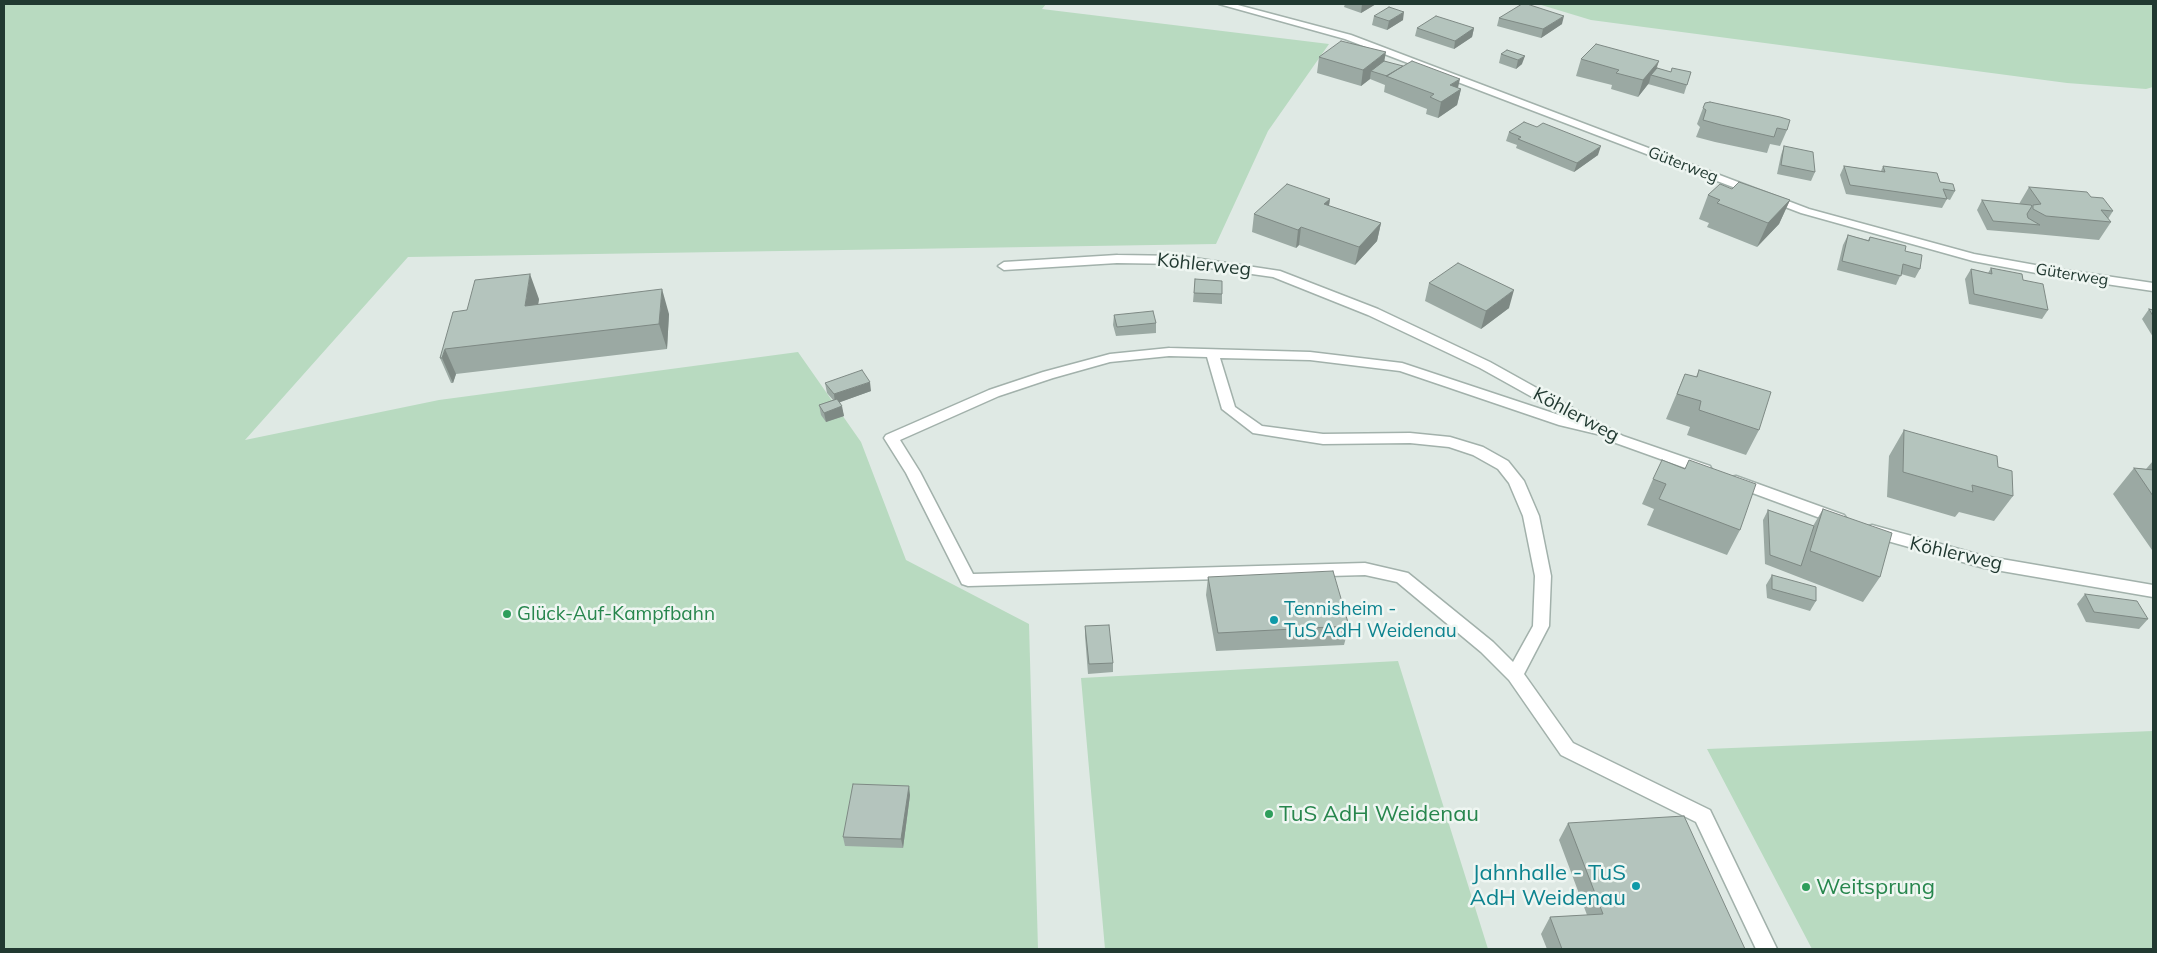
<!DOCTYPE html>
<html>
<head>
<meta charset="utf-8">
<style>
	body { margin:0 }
	#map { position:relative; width:2157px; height:953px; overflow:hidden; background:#dfe9e4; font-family:Mulish,sans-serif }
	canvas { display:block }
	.frame { position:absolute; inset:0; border:5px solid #213931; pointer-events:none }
</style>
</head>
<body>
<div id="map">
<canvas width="2157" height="953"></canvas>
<div class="frame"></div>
</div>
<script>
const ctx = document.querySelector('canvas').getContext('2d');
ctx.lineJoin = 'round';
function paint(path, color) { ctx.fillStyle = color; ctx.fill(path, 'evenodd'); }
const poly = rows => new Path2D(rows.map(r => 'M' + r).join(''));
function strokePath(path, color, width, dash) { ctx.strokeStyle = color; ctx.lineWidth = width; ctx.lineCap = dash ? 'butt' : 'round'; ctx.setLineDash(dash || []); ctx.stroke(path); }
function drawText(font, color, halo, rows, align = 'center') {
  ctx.font = font + ' Mulish,sans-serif'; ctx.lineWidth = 5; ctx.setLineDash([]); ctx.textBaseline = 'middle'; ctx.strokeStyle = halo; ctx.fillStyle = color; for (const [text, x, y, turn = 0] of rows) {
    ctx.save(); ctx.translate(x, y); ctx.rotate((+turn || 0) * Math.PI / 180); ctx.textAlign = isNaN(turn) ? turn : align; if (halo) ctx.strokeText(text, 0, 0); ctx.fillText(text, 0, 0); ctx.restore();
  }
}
const green = poly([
	[4,4,1046,4,1042,9,1329,44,1268,131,1216,244,408,257,245,440,439,400,798,352,861,442,906,560,1029,624,1038,949,4,949],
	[1538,4,2153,4,2153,87,2146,89,2067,83,1591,20],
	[1398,661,1488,949,1105,949,1081,678],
	[2153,731,2153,949,1812,949,1707,749]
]);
const service = poly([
	[1169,348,1310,352,1402,363,1562,416,1606,427,1608,430,1606,433,1601,435,1559,425,1400,371,1310,360,1220,358,1235,407,1262,426,1323,434,1410,433,1450,437,1483,447,1508,461,1524,481,1539,516,1551,576,1549,626,1524,674,1573,743,1710,810,1777,949,1756,949,1696,822,1561,755,1509,680,1481,652,1397,582,1365,575,968,586,962,584,906,473,884,438,886,435,989,390,1043,372,1110,354,1169,348],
	[1169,356,1207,357,1222,409,1253,433,1323,444,1410,443,1449,447,1473,455,1498,469,1509,483,1523,516,1535,576,1533,626,1513,662,1493,642,1408,573,1365,563,973,574,920,472,900,440,999,396,1053,378,1110,362,1169,356]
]);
const minor = poly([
	[1219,4,1234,4,1351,35,1809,209,1974,254,2052,268,2153,283,2153,291,2052,276,1973,261,1801,213,1345,39,1219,4],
	[1117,255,1181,256,1280,271,1378,309,1490,362,1623,436,1710,466,1712,470,1710,474,1705,475,1613,442,1480,368,1368,315,1273,277,1181,264,1117,263,1004,270,998,266,1004,262,1117,255],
	[1736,476,1844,515,1847,519,1844,523,1839,525,1731,485,1728,481,1731,477,1736,476],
	[1872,525,1984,556,2153,585,2153,597,1984,568,1866,535,1864,531,1866,527,1872,525]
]);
const wall = poly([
	[1345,4,1376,4,1361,13,1344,7],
	[1374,16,1403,20,1387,30,1372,25],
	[1499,18,1562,24,1541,38,1497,26],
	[1417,28,1474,28,1472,37,1454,49,1415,36],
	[1507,50,1522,64,1516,69,1499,63,1501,54],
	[1319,57,1385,61,1461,89,1457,105,1438,118,1426,114,1427,109,1384,92,1385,85,1370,79,1361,86,1317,73],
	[1581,59,1657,68,1671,72,1691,72,1684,94,1648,84,1649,83,1638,97,1611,89,1612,85,1576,76],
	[1703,108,1787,130,1780,146,1770,144,1767,153,1715,142,1696,137,1700,127,1697,124],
	[1509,132,1598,155,1574,172,1516,148,1517,145,1506,141],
	[1784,146,1815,172,1811,181,1777,174,1781,155],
	[1844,166,1881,171,1883,166,1940,182,1955,191,1950,200,1947,199,1942,208,1846,194,1840,175],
	[2029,187,2091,197,2113,211,2108,219,2111,222,2099,240,2035,234,1987,230,1977,210,1982,200,2019,204],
	[1732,189,1790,200,1779,224,1757,247,1707,227,1709,223,1699,219,1708,195],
	[1330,199,1329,206,1381,223,1377,241,1355,265,1299,245,1296,248,1252,232,1254,214],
	[1848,235,1868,240,1870,237,1905,251,1920,269,1915,278,1901,274,1896,285,1837,270,1843,245],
	[1991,268,2023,280,2048,310,2042,319,1969,304,1965,279,1971,269,1988,273],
	[1195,279,1222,294,1222,304,1193,302],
	[1429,283,1509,308,1481,329,1425,301],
	[539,299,538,304,669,314,667,349,456,374,453,383,451,383,440,358,467,310],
	[2149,309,2153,310,2153,337,2142,319],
	[1114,315,1156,323,1156,333,1116,336,1113,325],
	[1699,370,1759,430,1746,455,1687,435,1690,427,1666,419,1685,374,1696,377],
	[825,383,871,391,840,402,844,416,826,422,821,415,819,405,833,400,827,393],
	[1904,430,1998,467,2013,496,1994,521,1959,512,1955,517,1887,497,1889,456],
	[1689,460,1740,530,1727,555,1647,525,1654,509,1642,504,1653,479,1685,469],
	[2153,461,2153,550,2152,550,2113,494,2134,468,2146,469],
	[1823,509,1880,577,1863,602,1765,564,1763,520,1768,510,1813,526],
	[1772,575,1816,601,1810,611,1767,598,1766,585],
	[1208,577,1349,626,1344,645,1216,651,1206,595],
	[2085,594,2148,619,2139,629,2086,622,2077,604],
	[1085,626,1113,663,1113,672,1088,674,1085,636],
	[910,795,903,848,845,846,843,837],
	[1568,823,1745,949,1547,949,1541,934,1550,917,1587,915,1559,840]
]);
const shadedWall = poly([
	[1362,4,1376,4,1361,13],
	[1404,12,1403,20,1387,30,1389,21],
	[1564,16,1562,24,1541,38,1543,29],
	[1474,28,1472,37,1454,49,1455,41],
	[1386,52,1383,68,1371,71,1370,79,1361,86,1363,70],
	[1525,56,1522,64,1516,69,1518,60],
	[1659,61,1654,76,1651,75,1649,83,1638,97,1643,80],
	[1460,79,1457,92,1461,89,1457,105,1438,118,1441,102,1450,85],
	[1601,146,1598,155,1574,172,1577,163],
	[1330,199,1327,216,1324,204],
	[1790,200,1779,224,1757,247,1768,223],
	[1381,223,1377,241,1355,265,1359,247],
	[1301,227,1299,245,1296,248,1298,230],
	[530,274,539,299,534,330,525,306],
	[662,289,669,314,667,349,659,324],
	[1514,290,1509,308,1481,329,1486,311],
	[445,349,456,374,453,383,442,358],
	[870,382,871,391,835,404,834,394],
	[842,406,844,416,826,422,824,413],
	[909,786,910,795,903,848,901,839]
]);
const building = poly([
	[1522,4,1527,4,1564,16,1543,29,1499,18,1522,4],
	[1389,7,1404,12,1389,21,1374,16,1389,7],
	[1436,16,1474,28,1455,41,1417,28,1436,16],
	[1341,41,1386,52,1363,70,1319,57,1341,41],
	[1596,44,1659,61,1643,80,1616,73,1619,70,1581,59,1596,44],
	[1507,50,1525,56,1518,60,1501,54,1507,50],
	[1384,61,1403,66,1387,76,1371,71,1384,61],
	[1412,61,1460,79,1450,85,1461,89,1441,102,1430,97,1434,94,1386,76,1412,61],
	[1657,68,1671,72,1672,68,1691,72,1687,85,1651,75,1657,68],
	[1710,102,1780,117,1790,120,1787,130,1777,128,1774,137,1721,125,1703,120,1706,110,1703,108,1705,103,1710,102],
	[1524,122,1537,127,1543,123,1601,146,1577,163,1518,139,1521,137,1509,132,1524,122],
	[1784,146,1813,152,1815,172,1781,165,1784,146],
	[1844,166,1885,172,1883,166,1937,173,1940,182,1953,184,1955,191,1943,189,1947,199,1850,185,1844,166],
	[1739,182,1790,200,1768,223,1717,203,1720,200,1708,195,1720,184,1732,189,1739,182],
	[1287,184,1330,199,1324,204,1381,223,1359,247,1301,227,1298,230,1254,214,1287,184],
	[2029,187,2087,192,2091,197,2103,198,2113,211,2101,210,2111,222,2046,216,2033,209,2033,205,2041,204,2029,187],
	[1982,200,2031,205,2032,206,2027,214,2028,218,2040,225,1993,221,1982,200],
	[1848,235,1869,241,1870,237,1906,246,1905,251,1922,255,1920,269,1903,264,1901,276,1842,261,1848,235],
	[1458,263,1514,290,1486,311,1429,283,1458,263],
	[1991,268,2022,274,2023,280,2043,284,2048,310,1974,294,1971,269,1992,274,1991,268],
	[530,274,525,306,662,289,659,324,445,349,442,358,440,358,453,312,467,310,475,280,530,274],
	[1195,279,1222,281,1222,294,1194,293,1195,279],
	[2149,309,2153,310,2153,316,2149,309],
	[1153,311,1156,323,1117,327,1114,315,1153,311],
	[862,370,870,382,834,394,825,383,862,370],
	[1699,370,1771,392,1759,430,1699,410,1701,401,1677,394,1685,374,1697,377,1699,370],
	[837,399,842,406,824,413,819,405,837,399],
	[1904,430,1997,456,1998,467,2012,471,2013,496,1972,485,1973,492,1903,472,1904,430],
	[1662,460,1685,469,1689,460,1756,484,1740,530,1659,499,1666,484,1653,479,1662,460],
	[2134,468,2153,470,2153,496,2134,468],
	[1823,509,1892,533,1880,577,1810,551,1823,509],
	[1768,510,1814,526,1801,566,1770,555,1768,510],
	[1333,571,1349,626,1218,633,1208,577,1333,571],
	[1772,575,1816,587,1816,601,1772,589,1772,575],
	[2085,594,2137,601,2148,619,2094,612,2085,594],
	[1109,625,1113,663,1089,664,1085,626,1109,625],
	[853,784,909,786,901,839,843,837,853,784],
	[1684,816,1745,949,1562,949,1550,917,1603,914,1568,823,1684,816]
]);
const markers = [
	[507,614,5,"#2e9e5b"],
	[1274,620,5,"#0f9aa8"],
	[1269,814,5,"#2e9e5b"],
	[1636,886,5,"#0f9aa8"],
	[1806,887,5,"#2e9e5b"]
];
const farStreetnames = [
	["Güterweg",1683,165,21],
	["Güterweg",2072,275,9]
];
const streetNames = [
	["Köhlerweg",1204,265,6],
	["Köhlerweg",1576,415,28],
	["Köhlerweg",1956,554,13]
];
const cultureNames = [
	["Tennisheim -",1284,609],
	["TuS AdH Weidenau",1284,631]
];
const leisureNames = [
	["Glück-Auf-Kampfbahn",517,614]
];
const nearLeisurenames = [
	["TuS AdH Weidenau",1279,814],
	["Weitsprung",1816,887]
];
const nearCulturenames = [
	["Jahnhalle - TuS",1626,873],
	["AdH Weidenau",1626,898]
];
paint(green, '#b8dac0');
strokePath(service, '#a2b1ab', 3);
strokePath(minor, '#a2b1ab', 3);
paint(service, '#fff');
paint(minor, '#fff');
paint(wall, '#9ba9a3');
paint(shadedWall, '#7e8984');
paint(building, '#b4c4bd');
strokePath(building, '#7e8984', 1);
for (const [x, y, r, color] of markers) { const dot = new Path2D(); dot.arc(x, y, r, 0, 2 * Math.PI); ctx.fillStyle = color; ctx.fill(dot); strokePath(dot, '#eff6f2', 2); }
drawText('16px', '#213931', '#eff6f2', farStreetnames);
drawText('19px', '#213931', '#eff6f2', streetNames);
drawText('19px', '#0d838f', '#eff6f2', cultureNames, 'left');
drawText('19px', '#27864d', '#eff6f2', leisureNames, 'left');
drawText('22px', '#27864d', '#eff6f2', nearLeisurenames, 'left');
drawText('22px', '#0d838f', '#eff6f2', nearCulturenames, 'right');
</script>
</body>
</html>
